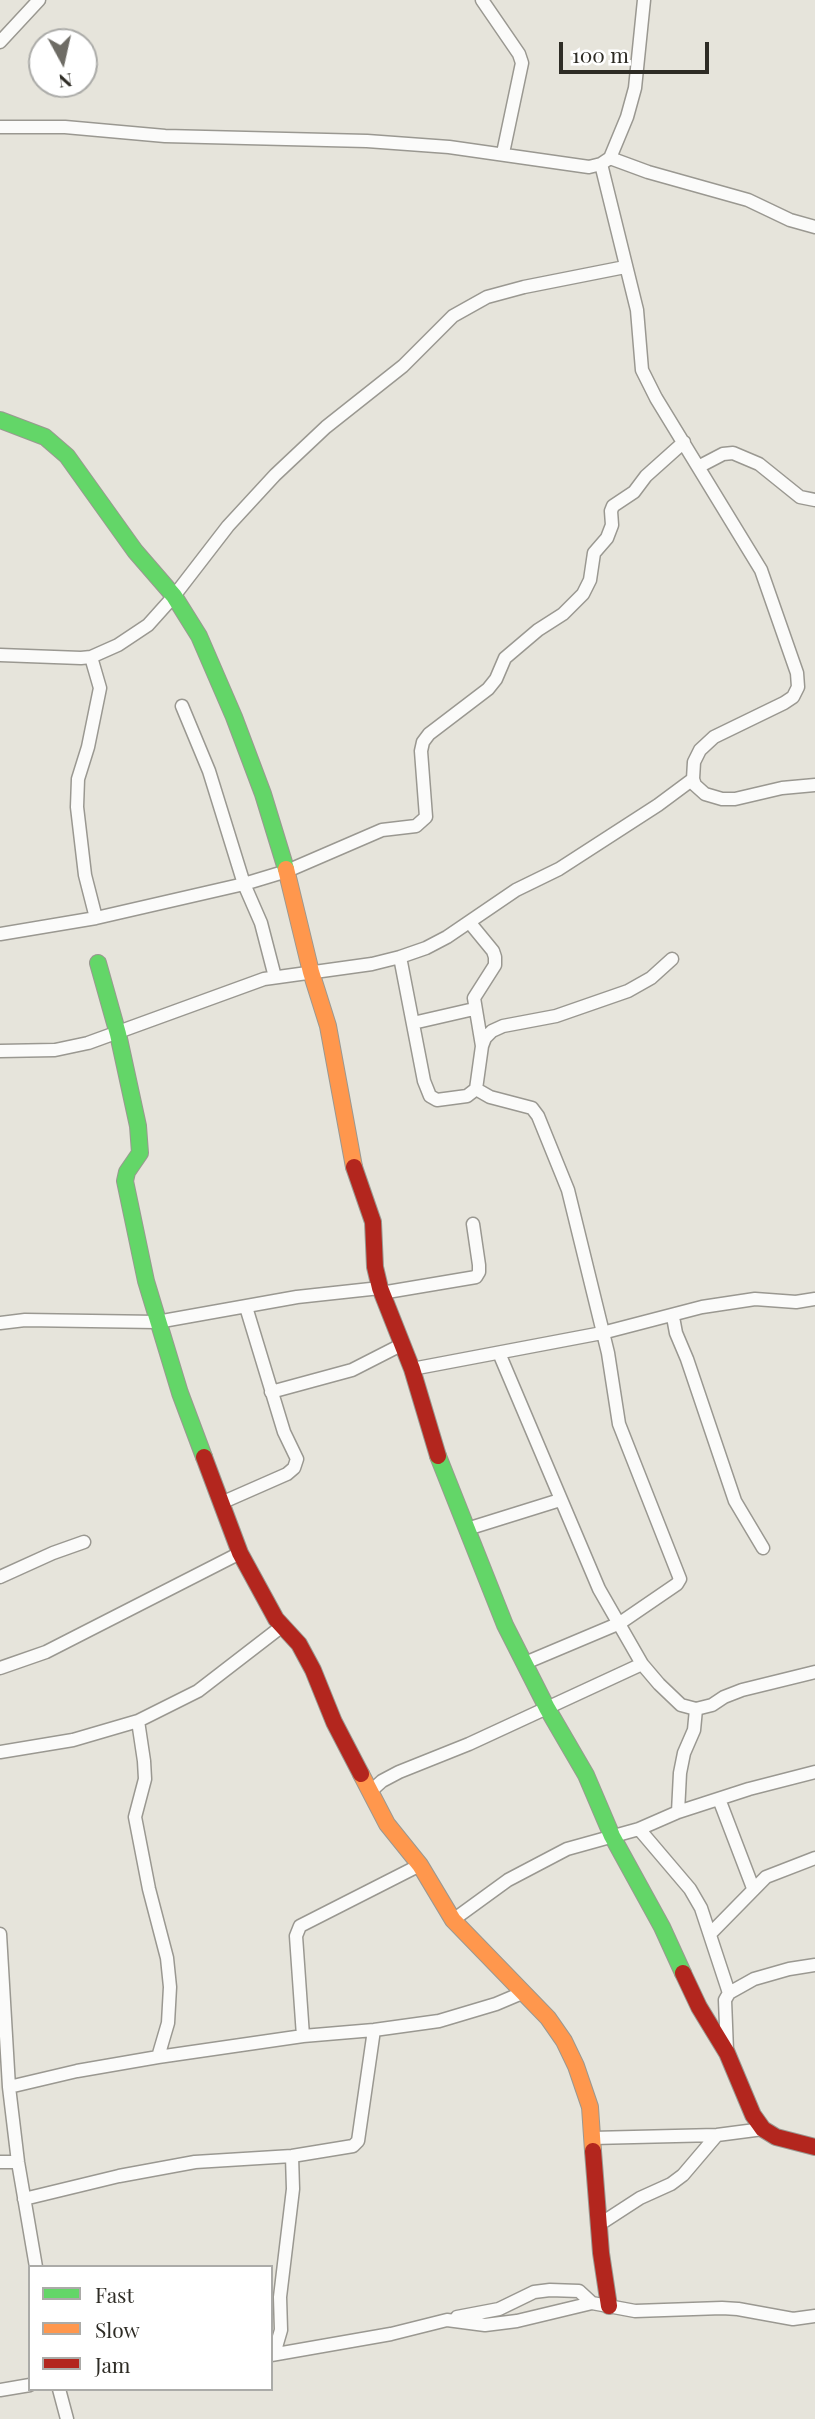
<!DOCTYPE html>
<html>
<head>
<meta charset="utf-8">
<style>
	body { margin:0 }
	#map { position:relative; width:815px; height:2419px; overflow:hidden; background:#e6e4db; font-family:"Playfair Display",serif }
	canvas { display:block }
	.legend { position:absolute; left:28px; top:2265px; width:245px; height:126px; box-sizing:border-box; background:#fff; border:2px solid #ababa8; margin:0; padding:9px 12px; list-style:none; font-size:21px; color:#2e2c25 }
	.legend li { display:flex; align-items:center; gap:14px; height:35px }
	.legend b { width:35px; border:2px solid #ababa8 }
	.north { position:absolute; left:28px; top:28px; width:70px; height:70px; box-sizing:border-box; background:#fff; border:2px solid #ababa8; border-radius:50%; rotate:172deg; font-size:19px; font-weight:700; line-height:28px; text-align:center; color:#2e2c25 }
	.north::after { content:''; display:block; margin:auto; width:24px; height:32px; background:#6e6c65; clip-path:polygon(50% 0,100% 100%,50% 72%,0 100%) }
	.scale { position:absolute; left:559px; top:42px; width:150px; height:32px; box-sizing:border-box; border:4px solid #2e2c25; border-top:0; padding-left:9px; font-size:21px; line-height:24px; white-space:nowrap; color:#2e2c25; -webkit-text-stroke:5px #fff; paint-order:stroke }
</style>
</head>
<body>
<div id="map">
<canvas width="815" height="2419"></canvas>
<ul class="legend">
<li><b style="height:9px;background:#63d668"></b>Fast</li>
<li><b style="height:9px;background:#ff974d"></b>Slow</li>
<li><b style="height:9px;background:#b3261e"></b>Jam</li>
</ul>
<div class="north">N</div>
<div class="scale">100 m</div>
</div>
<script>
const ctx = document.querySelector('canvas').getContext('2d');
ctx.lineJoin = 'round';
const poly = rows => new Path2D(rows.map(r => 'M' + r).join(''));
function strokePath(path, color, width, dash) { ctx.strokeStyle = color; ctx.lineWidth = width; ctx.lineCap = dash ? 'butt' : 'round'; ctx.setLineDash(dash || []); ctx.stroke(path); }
const street = poly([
	[482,0,519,54,522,63,503,153],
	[0,42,39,0],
	[0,127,65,127,165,136,367,141,449,147,589,167,601,164,610,158,627,117,635,88,644,0],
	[610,158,648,172,748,200,790,220,815,227],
	[601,164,637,310,642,370,656,398,761,570,797,673,798,687,793,697,784,703,714,737,700,750,694,762,693,779,695,785,705,794,722,799,735,799,782,788,815,785],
	[700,466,723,454,733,453,759,464,800,497,815,500],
	[0,655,81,658,91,657,118,645,148,625,174,596,228,526,275,475,326,427,403,366,453,316,487,297,524,287,625,267],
	[91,657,100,688,88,747,78,779,77,807,85,875,96,918],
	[182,706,209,771,244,884,261,923,275,977],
	[470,923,493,951,495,957,495,965,474,998,482,1046],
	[0,934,96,918,244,884,287,871,382,830,416,826,426,817,421,751,423,742,429,734,488,689,496,679,505,658,538,630,563,614,583,594,590,580,594,553,607,538,612,525,611,511,613,506,634,492,646,476,684,442],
	[400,957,424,1081,430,1096,437,1100,467,1096,476,1089,482,1046,485,1038,492,1031,503,1026,556,1016,628,991,651,978,672,959],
	[413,1023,474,1009],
	[0,1051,55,1050,88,1043,264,979,372,964,400,957,426,948,447,937,516,890,559,869,658,805,693,779],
	[476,1089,490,1097,532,1108,538,1116,568,1190,608,1353,619,1424,680,1579,677,1584,620,1623,525,1663],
	[381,1293,476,1277,479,1272,479,1265,473,1224],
	[673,1317,676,1333,687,1359,735,1501,763,1548],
	[0,1323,25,1320,157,1322,297,1297,380,1288],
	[499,1353,599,1589,642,1664,659,1684,681,1705,696,1709,712,1705,724,1697,742,1690,815,1672],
	[412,1369,602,1333,702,1307,755,1299,796,1302,815,1299],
	[271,1392,352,1370,401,1345],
	[221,1503,287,1474,294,1468,297,1459,284,1432,246,1307],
	[467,1529,560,1500],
	[0,1577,53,1553,84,1542],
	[0,1668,46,1652,240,1553],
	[138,1721,144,1761,145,1779,135,1817,149,1889,167,1958,170,1987,168,2023,158,2057],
	[0,1752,73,1740,138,1721,198,1691,281,1627],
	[371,1791,382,1781,399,1772,469,1744,642,1664],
	[719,1799,753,1888],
	[678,1812,680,1773,684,1753,694,1730,696,1709],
	[639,1829,690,1889,701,1908,729,1993],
	[453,1920,508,1880,567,1849,639,1829,678,1812,749,1789,815,1772],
	[711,1933,766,1877,815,1858],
	[0,1934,9,2087,18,2162,36,2267],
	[303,2036,296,1936,300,1926,420,1865],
	[727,2051,725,2000,729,1993,754,1979,789,1969,815,1965],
	[9,2087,77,2071,158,2057,303,2036,374,2030,439,2021,496,2004,522,1993],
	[592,2138,717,2135,763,2129],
	[0,2162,18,2162],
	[24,2199,119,2176,195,2162,292,2156,353,2146,358,2141,374,2030],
	[600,2224,640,2198,671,2184,683,2175,717,2135],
	[457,2317,499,2309,534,2292,550,2290,579,2291,592,2303],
	[274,2354,281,2330,280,2297,293,2189,292,2156],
	[271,2355,391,2334,447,2320,485,2325,517,2321,592,2303,635,2311,722,2308,738,2309,793,2319,815,2316],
	[59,2389,67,2419],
	[0,2390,30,2385]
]);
const fast = poly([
	[0,420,45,437,67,456,135,551,174,596,199,636,234,717,263,794,286,869],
	[98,963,118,1034,138,1126,140,1153,127,1172,125,1181,146,1281,180,1393,204,1457],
	[438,1456,505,1625,547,1708,586,1775,612,1836,662,1927,683,1973]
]);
const slow = poly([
	[286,869,311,972,328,1026,354,1167],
	[361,1774,387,1824,420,1865,453,1920,548,2018,564,2041,576,2066,590,2107,593,2151]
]);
const jam = poly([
	[354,1167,373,1222,375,1267,380,1288,412,1369,438,1456],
	[204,1457,240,1553,276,1619,299,1644,313,1670,334,1722,361,1774],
	[683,1973,699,2007,727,2053,753,2115,763,2129,776,2137,815,2147],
	[593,2151,601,2253,609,2306]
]);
strokePath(street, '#9a9891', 15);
strokePath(fast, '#9a9891', 18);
strokePath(slow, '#9a9891', 18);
strokePath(jam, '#9a9891', 18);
strokePath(street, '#fbfbfa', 12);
strokePath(fast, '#63d668', 16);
strokePath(slow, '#ff974d', 16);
strokePath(jam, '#b3261e', 16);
</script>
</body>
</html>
